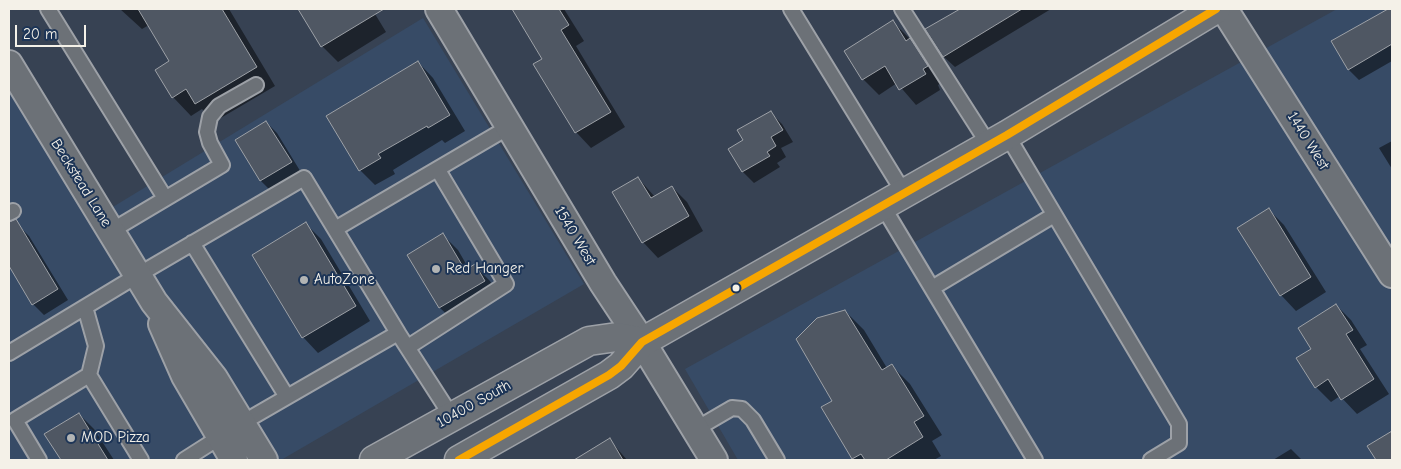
<!DOCTYPE html>
<html>
<head>
<meta charset="utf-8">
<style>
	body { margin:0 }
	#map { position:relative; width:1401px; height:469px; overflow:hidden; background:#374253; font-family:"Comic Neue",sans-serif }
	canvas { display:block }
	.frame { position:absolute; inset:0; border:10px solid #f4f1e8; pointer-events:none }
	.scale { position:absolute; left:15px; top:25px; width:71px; height:22px; box-sizing:border-box; border:2px solid #f4f1e8; border-top:0; padding-left:6px; font-size:15px; line-height:18px; white-space:nowrap; color:#f4f1e8; -webkit-text-stroke:4px #1d3557; paint-order:stroke }
</style>
</head>
<body>
<div id="map">
<canvas width="1401" height="469"></canvas>
<div class="frame"></div>
<div class="scale">20 m</div>
</div>
<script>
const ctx = document.querySelector('canvas').getContext('2d');
ctx.lineJoin = 'round';
function paint(path, color) { ctx.fillStyle = color; ctx.fill(path, 'evenodd'); }
const poly = rows => new Path2D(rows.map(r => 'M' + r).join(''));
function strokePath(path, color, width, dash) { ctx.strokeStyle = color; ctx.lineWidth = width; ctx.lineCap = dash ? 'butt' : 'round'; ctx.setLineDash(dash || []); ctx.stroke(path); }
function drawText(font, color, halo, rows, align = 'center') {
  ctx.font = font + ' "Comic Neue",sans-serif'; ctx.lineWidth = 4; ctx.setLineDash([]); ctx.textBaseline = 'middle'; ctx.strokeStyle = halo; ctx.fillStyle = color; for (const [text, x, y, turn = 0] of rows) {
    ctx.save(); ctx.translate(x, y); ctx.rotate((+turn || 0) * Math.PI / 180); ctx.textAlign = isNaN(turn) ? turn : align; if (halo) ctx.strokeText(text, 0, 0); ctx.fillText(text, 0, 0); ctx.restore();
  }
}
const built = poly([
	[1337,9,1392,9,1392,460,738,460,685,369],
	[423,18,584,284,281,460,9,460,9,92,103,213]
]);
const shadow = poly([
	[120,9,229,9,275,86,214,122,202,109,191,116,173,97,171,62,149,25,142,29],
	[300,9,372,9,386,32,338,62,322,46],
	[513,9,564,9,584,41,576,46,625,127,591,148,576,132,544,59],
	[960,9,1051,9,955,67,944,57,927,30],
	[1390,9,1392,9,1392,61,1359,80,1349,70,1332,42],
	[893,22,926,55,943,82,938,85,940,90,916,105,897,83,879,95,863,79,846,51],
	[418,62,433,78,465,131,445,143,442,140,393,170,395,174,375,185,360,170],
	[771,113,782,124,793,142,781,148,786,157,777,163,780,167,754,183,743,172,730,149,745,140],
	[266,122,277,133,302,174,272,192,261,181,236,140],
	[1392,141,1392,169,1379,148],
	[638,178,655,197,672,187,687,202,703,231,658,258,643,242],
	[1268,209,1284,225,1326,292,1296,311,1281,295],
	[306,224,321,239,370,321,318,353,303,337],
	[18,225,29,236,68,300,44,315,33,304,9,264,9,231],
	[443,235,458,250,469,269,475,266,490,281,500,297,456,323,440,308,409,255],
	[1336,305,1351,320,1367,345,1360,349,1389,394,1357,414,1340,396,1331,402,1316,387,1313,349],
	[845,311,864,330,887,368,892,366,910,384,942,435,932,441,941,456,934,460,853,459,823,408,834,401],
	[79,414,94,429,114,460,62,460,46,434],
	[610,440,627,460,584,460,582,457],
	[1291,449,1302,460,1273,460]
]);
const building = poly([
	[138,9,222,9,257,67,195,104,186,89,172,98,155,70,169,61,138,9],
	[298,9,384,9,321,47,298,9],
	[512,9,559,9,569,25,561,30,611,112,575,133,533,64,542,59,512,9],
	[960,9,1022,9,943,57,925,29,960,9],
	[1388,9,1392,9,1392,44,1348,70,1331,41,1388,9],
	[893,20,906,41,910,38,928,66,923,69,926,74,899,90,885,66,862,80,844,51,893,20],
	[418,61,450,115,428,128,427,126,378,154,381,158,359,171,326,116,418,61],
	[771,111,783,130,771,137,776,146,767,152,770,156,742,172,728,149,743,140,737,130,771,111],
	[266,121,292,162,260,181,235,140,266,121],
	[638,177,651,198,672,186,689,216,642,243,612,192,638,177],
	[1269,208,1311,277,1280,296,1237,228,1269,208],
	[16,219,58,289,32,305,9,266,9,222,16,219],
	[306,222,356,306,302,338,252,255,306,222],
	[443,233,465,270,475,264,485,281,439,308,407,255,443,233],
	[1336,304,1353,330,1346,334,1374,379,1341,400,1328,379,1315,388,1296,358,1311,349,1298,328,1336,304],
	[845,310,882,370,892,364,924,416,914,422,923,437,886,460,865,460,861,454,852,459,821,407,832,401,796,339,817,318,845,310],
	[79,413,108,460,61,460,44,434,79,413],
	[1392,431,1392,460,1376,460,1367,446,1392,431],
	[610,438,623,460,574,460,610,438]
]);
const lane = poly([
	[48,9,165,198],
	[791,9,904,193],
	[902,9,989,145],
	[1007,135,1179,424,1179,443,1151,460],
	[882,205,1035,460],
	[9,213,13,211],
	[335,229,509,127],
	[111,231,222,165,210,143,207,132,210,117,219,106,256,85],
	[192,243,287,397,398,333,452,417],
	[932,288,1054,215],
	[85,307,96,346,89,375,141,460],
	[408,347,506,284,438,170],
	[9,353,138,275,304,178,398,333],
	[242,423,287,397],
	[696,429,732,408,742,409,753,420,777,460],
	[39,460,15,420,89,375],
	[184,460,220,437]
]);
const street = poly([
	[439,9,603,283,642,342,714,460],
	[1224,9,1392,274],
	[9,64,154,302,214,378,264,460],
	[162,324,185,376,234,460]
]);
const primary = poly([
	[374,460,589,341,617,337,642,342],
	[459,460,609,375,621,366,642,342,1007,135,1216,9]
]);
const bus1 = poly([
	[459,460,609,375,621,366,642,342,1007,135,1216,9]
]);
const markers = [
	[436,269,5,"#b2b4b4"],
	[304,280,5,"#b2b4b4"],
	[736,288,4.5,"#f4f1e8"],
	[71,438,5,"#b2b4b4"]
];
const streetNames = [
	["1440 West",1308,141,58],
	["Beckstead Lane",81,183,58],
	["1540 West",575,236,59],
	["10400 South",474,404,-29]
];
const poiNames = [
	["Red Hanger",446,269],
	["AutoZone",314,280],
	["MOD Pizza",81,438]
];
paint(built, '#374b66');
paint(shadow, '#0007');
paint(building, '#4f5763');
strokePath(building, '#9da1a7', 1);
strokePath(lane, '#9da1a7', 18);
strokePath(street, '#9da1a7', 30);
strokePath(primary, '#9da1a7', 31);
strokePath(lane, '#6c7177', 14);
strokePath(street, '#6c7177', 26);
strokePath(primary, '#6c7177', 28);
strokePath(bus1, '#f7a600', 8);
for (const [x, y, r, color] of markers) { const dot = new Path2D(); dot.arc(x, y, r, 0, 2 * Math.PI); ctx.fillStyle = color; ctx.fill(dot); strokePath(dot, '#1d3557', 2); }
drawText('15px', '#f4f1e8', '#1d3557', streetNames);
drawText('15px', '#f4f1e8', '#1d3557', poiNames, 'left');
</script>
</body>
</html>
